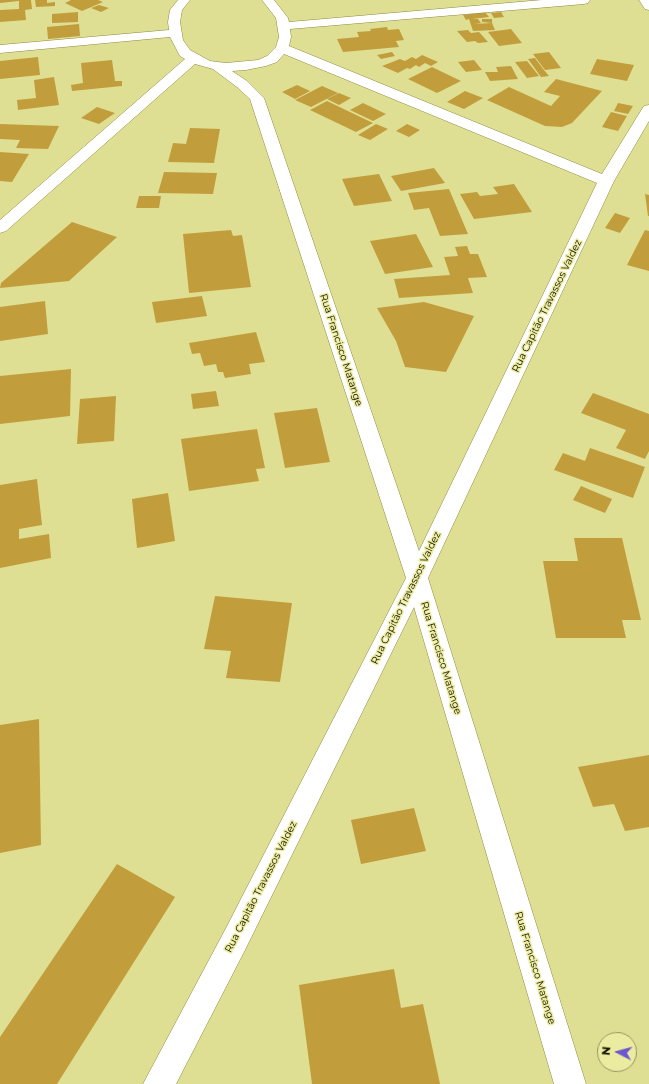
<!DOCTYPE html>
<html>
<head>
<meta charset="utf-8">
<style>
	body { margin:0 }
	#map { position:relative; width:649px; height:1084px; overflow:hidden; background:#dfdf94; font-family:Montserrat,sans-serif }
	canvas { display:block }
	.north { position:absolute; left:597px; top:1032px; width:40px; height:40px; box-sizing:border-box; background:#ececa1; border:1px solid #959461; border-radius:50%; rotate:276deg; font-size:11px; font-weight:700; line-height:16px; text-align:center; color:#131100 }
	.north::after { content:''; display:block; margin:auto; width:14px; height:18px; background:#6d56cf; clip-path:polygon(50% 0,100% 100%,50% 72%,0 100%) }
</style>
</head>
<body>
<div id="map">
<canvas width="649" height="1084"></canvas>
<div class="north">N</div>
</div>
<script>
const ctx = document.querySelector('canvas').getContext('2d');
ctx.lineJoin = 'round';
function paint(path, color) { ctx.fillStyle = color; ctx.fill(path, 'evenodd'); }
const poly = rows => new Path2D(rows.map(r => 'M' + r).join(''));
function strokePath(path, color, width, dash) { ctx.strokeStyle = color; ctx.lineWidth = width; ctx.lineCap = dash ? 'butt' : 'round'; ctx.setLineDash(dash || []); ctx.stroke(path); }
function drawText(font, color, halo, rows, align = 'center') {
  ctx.font = font + ' Montserrat,sans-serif'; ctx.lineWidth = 3; ctx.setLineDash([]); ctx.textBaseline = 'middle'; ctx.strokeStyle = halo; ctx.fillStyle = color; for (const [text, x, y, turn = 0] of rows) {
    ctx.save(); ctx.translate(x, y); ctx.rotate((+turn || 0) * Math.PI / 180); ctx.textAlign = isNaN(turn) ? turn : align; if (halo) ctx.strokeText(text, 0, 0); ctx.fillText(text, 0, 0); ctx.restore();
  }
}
const building = poly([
	[0,0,31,0,32,9,25,10,26,20,0,22,0,10,19,9,19,1,0,3],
	[35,0,47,0,47,3,55,2,55,6,36,7],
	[71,0,98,0,103,2,82,11,65,3],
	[99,5,109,8,101,12,91,8],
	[78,12,78,22,52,23,52,14],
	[485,12,489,17,472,19,478,19,481,23,474,24,492,23,495,30,473,31,469,19,466,20,463,15],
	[501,12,504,17,494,18,491,13],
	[482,19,492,19,492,23,482,22],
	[79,24,80,36,48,39,47,27],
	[387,27,388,30,399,29,404,40,396,41,399,47,343,52,337,39,359,37,357,32,371,31,370,29],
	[511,29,522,43,499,46,488,32],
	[468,30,471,33,479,32,488,42,478,43,475,41,467,42,457,31],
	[392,52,395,56,381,59,377,55],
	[549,52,561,68,545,70,533,54],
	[422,55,438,62,431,66,425,63,419,67,416,65,410,69,407,68,398,73,382,66,400,59,405,61,412,57,416,59],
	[38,57,40,75,0,79,0,61],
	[535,58,544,70,549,76,541,77,528,59],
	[597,59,634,65,627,81,590,74],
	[112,60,115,81,122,81,122,86,72,91,71,85,83,83,81,63],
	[474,60,482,70,466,72,458,62],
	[527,61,539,76,527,78,515,62],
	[511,66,518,79,490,81,485,72,498,72,496,67],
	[432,67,461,81,437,93,408,79],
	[54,77,59,105,18,110,17,100,36,98,34,80],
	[556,79,602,91,572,123,562,127,545,126,487,100,509,87,551,106,560,96,544,92],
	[297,85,310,91,295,99,282,92],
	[322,86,338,93,311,107,295,100],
	[465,91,483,98,464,109,447,102],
	[339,93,351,98,339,105,327,99],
	[327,101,373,123,356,132,310,110],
	[363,103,386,114,373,121,350,110],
	[618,103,633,106,628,114,614,111],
	[97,107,115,113,99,124,81,118],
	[611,112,627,116,618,131,602,127],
	[0,124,59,126,48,149,16,148,20,140,0,139],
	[376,124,388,129,370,140,358,135],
	[407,124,420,130,409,137,396,131],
	[190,128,220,129,214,163,168,162,173,143,186,144],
	[0,152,29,154,12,182,0,181],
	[434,168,445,183,401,191,391,176],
	[164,172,217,173,213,194,158,193],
	[379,174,392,201,354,206,342,179],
	[514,184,532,212,474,219,460,194,477,192,480,196,498,194,493,187],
	[449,189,468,234,440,236,429,208,414,210,408,193],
	[645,194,649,195,649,216,648,216],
	[139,196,161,196,159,208,136,208],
	[615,213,630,218,620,233,605,228],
	[72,222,117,237,69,281,0,288,1,283],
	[231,230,233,236,242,235,251,287,189,293,183,234],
	[645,230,649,231,649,271,627,265],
	[416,234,433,267,385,274,370,241],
	[467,246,470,254,478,254,487,277,468,278,473,293,399,298,394,279,450,275,444,257,458,256,455,247],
	[202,296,207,316,156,323,152,302],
	[45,301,48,334,0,341,0,307],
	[424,302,474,316,446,372,405,367,396,341,377,308],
	[256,332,265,362,249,364,251,374,225,378,223,372,218,372,216,364,204,366,200,353,192,354,189,343],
	[71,369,70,416,0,424,0,376],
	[216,391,219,406,193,409,191,394],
	[593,393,649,414,649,451,645,459,616,448,626,430,581,413],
	[116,396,114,441,77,444,80,399],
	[317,408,330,462,285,468,274,413],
	[257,429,265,468,256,469,259,481,189,491,181,439],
	[590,448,645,467,633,498,554,470,563,453,585,461],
	[37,479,42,525,19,529,19,539,49,534,51,558,0,568,0,485],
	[581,486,612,499,605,513,573,500],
	[168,493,175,541,137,548,132,499],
	[574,538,622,538,641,620,622,620,626,638,556,638,543,561,578,561],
	[215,596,292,603,280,682,226,678,231,651,204,649],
	[39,719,41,845,0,853,0,725],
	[649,755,649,827,625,831,614,804,593,807,578,767],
	[414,808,426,851,361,864,351,820],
	[117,864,175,897,57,1084,0,1084,0,1037],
	[394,969,401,1008,423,1004,440,1084,312,1084,299,985]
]);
const minor = poly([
	[178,0,190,0,182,10,180,22,183,40,190,50,210,61,226,63,258,60,267,56,276,47,279,37,276,18,262,0,274,0,288,18,289,22,542,0,590,0,588,3,584,4,290,29,291,37,289,46,602,174,642,109,644,106,649,105,649,121,614,181,428,578,586,1084,554,1084,414,607,245,950,176,1084,143,1084,225,930,406,578,250,99,237,87,213,69,195,64,6,231,0,233,0,220,185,59,180,56,170,37,0,53,0,45,169,30,168,22,170,10,178,0],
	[284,54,597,183,419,551,264,98,247,81,232,71,246,70,266,66,277,62,284,54],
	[639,0,649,0,649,10,645,9,639,0]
]);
const streetNames = [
	["Rua Capitão Travassos Valdez",547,306,-64],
	["Rua Francisco Matange",341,350,72],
	["Rua Capitão Travassos Valdez",406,598,-64],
	["Rua Francisco Matange",441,658,73],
	["Rua Capitão Travassos Valdez",261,887,-63],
	["Rua Francisco Matange",535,968,73]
];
paint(building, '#c29d3c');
strokePath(minor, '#8b8a41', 1);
paint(minor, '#fff');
drawText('10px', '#131100', '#ececa1', streetNames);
</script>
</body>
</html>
